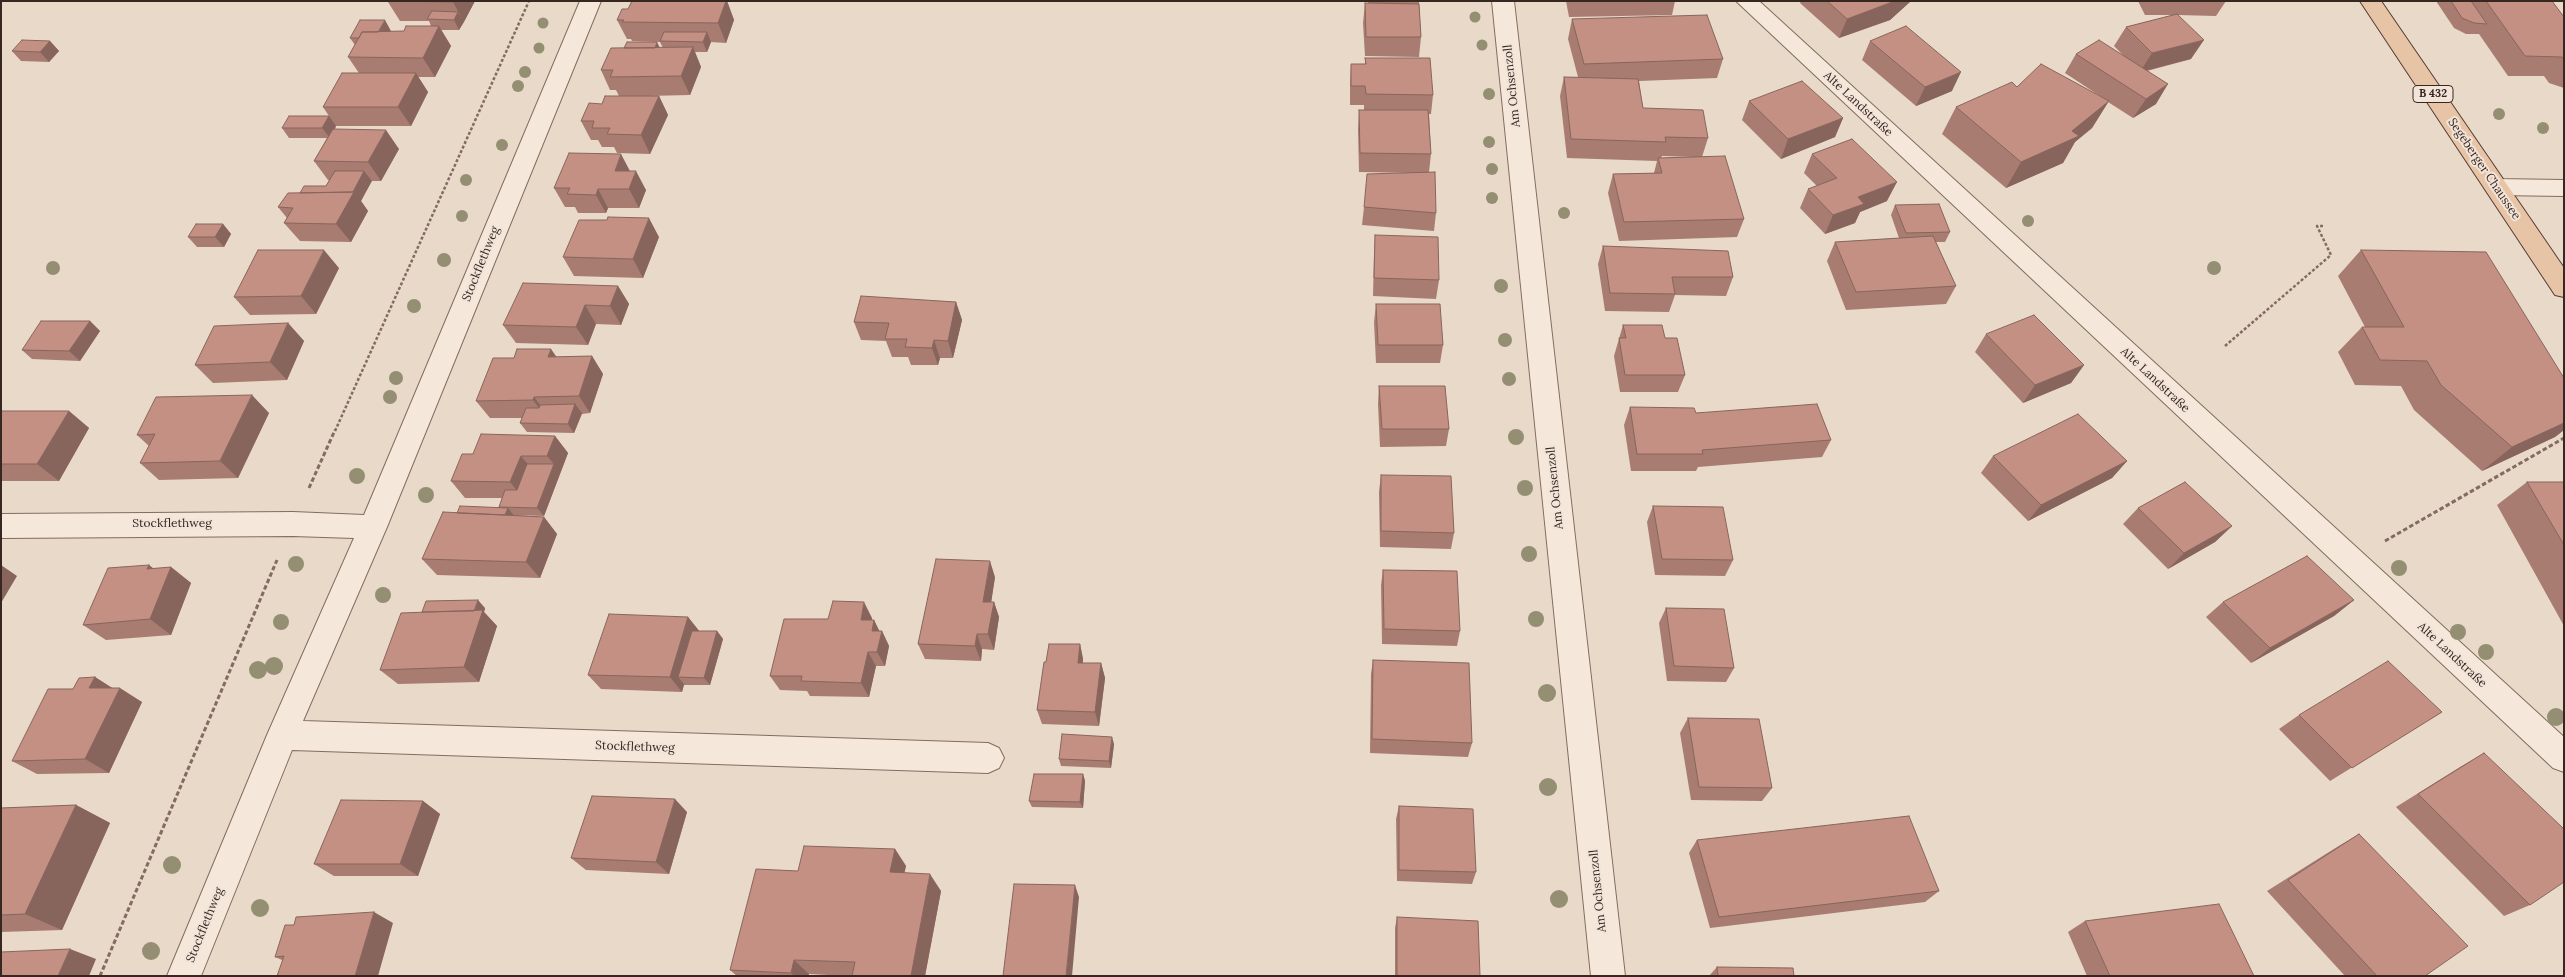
<!DOCTYPE html>
<html>
<head>
<meta charset="utf-8">
<style>
	body { margin:0 }
	#map { position:relative; width:2565px; height:977px; overflow:hidden; background:#e9d9c9; font-family:Lora,serif }
	canvas { display:block }
	.frame { position:absolute; inset:0; border:2px solid #362721; pointer-events:none }
</style>
</head>
<body>
<div id="map">
<canvas width="2565" height="977"></canvas>
<div class="frame"></div>
</div>
<script>
const ctx = document.querySelector('canvas').getContext('2d');
ctx.lineJoin = 'round';
const poly = rows => new Path2D(rows.map(r => 'M' + r).join(''));
function strokePath(path, color, width, dash) { ctx.strokeStyle = color; ctx.lineWidth = width; ctx.lineCap = dash ? 'butt' : 'round'; ctx.setLineDash(dash || []); ctx.stroke(path); }
function paint(path, color) { ctx.fillStyle = color; ctx.fill(path, 'evenodd'); }
function drawText(font, color, halo, rows, align = 'center') {
  ctx.font = font + ' Lora,serif'; ctx.lineWidth = 4; ctx.setLineDash([]); ctx.textBaseline = 'middle'; ctx.strokeStyle = halo; ctx.fillStyle = color; for (const [text, x, y, turn = 0] of rows) {
    ctx.save(); ctx.translate(x, y); ctx.rotate((+turn || 0) * Math.PI / 180); ctx.textAlign = isNaN(turn) ? turn : align; if (halo) ctx.strokeText(text, 0, 0); ctx.fillText(text, 0, 0); ctx.restore();
  }
}
const pathFar1 = poly([
	[2225,346,2331,255,2317,226,2323,226],
	[335,431,529,1]
]);
const path = poly([
	[309,488,335,430],
	[2385,541,2564,438],
	[100,976,277,560]
]);
const minor = poly([
	[580,1,601,1,387,527,303,721,988,743,999,748,1004,758,999,768,988,773,292,750,201,976,167,976,267,735,354,538,293,536,1,538,1,514,293,512,364,515,580,1],
	[1492,1,1514,1,1625,976,1591,976,1492,1],
	[1736,1,1759,1,2564,737,2564,772,2553,768,1736,1],
	[2496,179,2564,180,2564,196,2496,195,2488,193,2484,187,2488,181,2496,179]
]);
const major = poly([
	[2360,1,2381,1,2564,268,2564,297,2555,295,2360,1]
]);
const trees = [
	[1475,17,5.5],
	[543,23,5.5],
	[1482,45,5.5],
	[539,48,5.5],
	[525,72,6],
	[518,86,6],
	[1489,94,6],
	[2499,114,6],
	[2543,128,6],
	[1489,142,6],
	[502,145,6],
	[1492,169,6],
	[466,180,6],
	[1492,198,6],
	[1564,213,6],
	[462,216,6],
	[2028,221,6],
	[444,260,7],
	[53,268,7],
	[2214,268,7],
	[1501,286,7],
	[414,306,7],
	[1505,340,7],
	[396,378,7],
	[1509,379,7],
	[390,397,7],
	[1516,437,8],
	[357,476,8],
	[1525,488,8],
	[426,495,8],
	[1529,554,8],
	[296,564,8],
	[2399,568,8],
	[383,595,8],
	[1536,619,8],
	[281,622,8],
	[2458,632,8],
	[2486,652,8],
	[274,666,9],
	[258,670,9],
	[1547,693,9],
	[2556,717,9],
	[1548,787,9],
	[172,865,9],
	[1559,899,9],
	[260,908,9],
	[151,951,9]
];
const wall = poly([
	[475,1,459,30,441,30,451,46,435,77,418,77,428,92,411,126,336,126,335,129,399,149,381,181,371,181,361,201,368,211,351,242,300,241,284,223,287,218,278,207,300,193,326,186,329,180,328,180,314,161,327,138,289,138,282,128,329,116,323,107,359,73,348,57,355,45,350,38,391,31,391,32,404,31,431,26,429,21,400,21,388,2],
	[632,1,727,1,734,20,726,43,711,42,707,52,695,52,701,67,690,95,647,96,659,96,668,115,650,154,617,153,614,147,602,147,598,140,591,140,581,121,602,104,619,96,616,90,610,90,601,70,660,48,663,48,660,42,632,41,631,39,627,39,617,20,628,9],
	[1368,1,1419,1,1421,37,1419,57,1365,56,1363,23,1365,3,1368,3],
	[1566,1,1675,1,1672,15,1569,17],
	[1801,1,1911,1,1890,20,1839,38,1800,3],
	[2138,1,2226,1,2216,16,2178,15,2191,59,2147,71,2156,104,2133,118,2108,102,2092,128,2075,142,2063,163,2006,188,1942,134,1956,107,2017,87,2103,98,2065,73,2076,54,2124,56,2114,46,2126,27,2173,15,2145,15],
	[2436,1,2552,1,2564,17,2564,88,2549,83,2544,76,2508,76,2479,34,2466,34,2454,28],
	[1572,19,1723,59,1717,78,1639,81,1643,108,1708,138,1702,157,1744,219,1737,237,1619,241,1608,193,1613,174,1654,173,1657,161,1567,158,1560,96,1564,77,1578,77,1568,39],
	[1662,156,1694,157,1661,158],
	[50,41,59,51,49,62,21,61,12,51],
	[1870,41,1952,91,1916,106,1862,60],
	[1365,58,1433,95,1431,114,1429,114,1431,154,1429,172,1436,213,1434,231,1362,225,1364,207,1415,173,1359,172,1358,129,1359,110,1364,110,1364,105,1350,105,1350,83,1351,64,1365,64],
	[1749,101,1843,118,1835,137,1781,159,1742,120],
	[1812,154,1887,201,1860,212,1855,223,1825,234,1800,208,1808,189,1817,186,1804,173],
	[630,171,646,190,639,208,608,208,606,213,578,213,575,207,565,207,554,188],
	[1895,205,1950,232,1945,242,1936,242,1956,286,1946,304,1846,310,1827,261,1835,242,1899,238,1891,215],
	[607,220,659,237,643,278,574,276,563,257],
	[223,224,231,234,224,247,197,247,188,237],
	[1375,235,1439,280,1436,299,1373,296,1374,254],
	[1603,246,1733,277,1726,296,1675,295,1669,312,1605,311,1598,264],
	[2361,250,2564,378,2564,430,2555,437,2482,471,2414,410,2401,386,2355,385,2338,352,2362,327,2365,327,2338,276],
	[339,268,316,314,250,315,234,297],
	[618,286,629,304,621,325,596,324,588,345,516,343,503,325],
	[956,302,962,320,953,358,940,358,938,365,911,365,908,357,892,357,886,341,861,340,854,322],
	[1376,304,1443,345,1440,363,1376,363,1374,322],
	[90,321,100,331,80,361,32,359,22,350],
	[288,323,304,341,287,380,213,383,195,365],
	[1623,325,1665,338,1685,375,1678,392,1620,392,1614,356],
	[1986,334,2084,365,2071,383,2023,403,1975,352],
	[592,356,603,374,590,413,582,414,574,433,527,432,520,423,522,418,490,418,476,401,557,357],
	[1379,386,1449,429,1446,446,1380,447,1378,404],
	[1630,407,1696,413,1831,440,1822,457,1698,467,1696,471,1631,471,1624,425],
	[1,411,69,411,89,428,59,481,1,481],
	[269,413,238,478,159,480,140,463,149,446,137,435],
	[555,436,568,453,544,516,514,515,544,517,557,534,540,578,437,575,422,559,457,513,500,508,499,507,502,498,465,498,451,481,473,454],
	[1993,456,2127,461,2112,478,2028,521,1981,473],
	[1381,475,1454,533,1451,549,1380,547,1379,492],
	[2527,482,2564,482,2564,626,2497,505],
	[1653,506,1733,560,1725,576,1655,575,1647,522],
	[2138,508,2232,526,2215,542,2168,569,2123,524],
	[149,565,154,569,171,567,191,583,171,635,106,640,83,625],
	[1383,570,1460,631,1457,646,1382,644,1381,585],
	[995,577,991,602,994,602,999,617,994,650,982,649,981,661,925,659,918,644],
	[2354,600,2334,616,2251,663,2206,617,2223,602],
	[485,608,484,612,497,626,479,682,398,684,380,670],
	[1666,608,1734,668,1726,682,1667,681,1659,623],
	[688,617,699,631,717,631,723,639,710,685,684,685,682,692,601,689,588,675],
	[872,618,872,620,874,620,879,631,882,631,889,646,885,666,876,666,869,697,810,696,807,691,780,690,770,676,828,619],
	[1080,644,1083,659,1083,663,1101,663,1105,678,1099,726,1042,724,1037,710,1046,662],
	[1373,660,1472,743,1468,757,1370,753,1371,674],
	[95,677,112,688,142,702,109,773,37,774,12,761,73,689],
	[2442,712,2330,781,2279,729,2299,715],
	[1688,718,1772,788,1762,801,1691,800,1680,733],
	[1114,744,1111,768,1061,766,1059,759],
	[2484,753,2530,905,2504,916,2396,807,2460,767],
	[1083,774,1085,781,1083,808,1032,807,1029,801],
	[423,801,440,814,418,876,334,876,314,864],
	[76,805,110,823,62,930,1,932,1,808],
	[1399,806,1476,872,1472,884,1397,881,1396,819],
	[687,812,669,874,586,870,571,858],
	[2359,834,2425,976,2345,976,2267,891,2337,847],
	[1697,840,1939,891,1925,902,1710,928,1689,853],
	[895,849,906,866,904,873,941,891,925,976,847,976,809,974,808,976,737,976,730,970,798,871],
	[1397,917,1480,976,1395,976,1395,928],
	[2085,921,2254,976,2087,976,2068,932],
	[393,923,282,960,275,957],
	[1717,967,1794,976,1709,976]
]);
const shadedWall = poly([
	[453,1,475,1,464,22,453,2],
	[726,1,727,1,734,20,726,43,718,23],
	[1895,1,1911,1,1890,20,1839,38,1847,19],
	[458,12,464,22,459,30,454,20],
	[385,20,391,31,381,48,375,38],
	[439,26,451,46,435,77,423,58],
	[707,32,711,42,707,52,703,42],
	[2204,40,2191,59,2140,72,2152,53],
	[50,41,59,51,49,62,40,52],
	[657,42,662,52,653,54],
	[693,47,701,67,690,95,681,76],
	[1961,72,1952,91,1916,106,1925,87],
	[416,73,428,92,411,126,398,107],
	[2168,84,2156,104,2133,118,2146,99],
	[659,96,668,115,650,154,641,135],
	[2109,101,2092,128,2075,142,2063,163,2006,188,2021,162,2072,131],
	[329,116,336,126,330,138,322,128],
	[1843,118,1835,137,1781,159,1788,139],
	[386,130,399,149,381,181,368,162],
	[621,154,631,173,615,171],
	[364,171,372,181,361,201,368,211,351,242,336,224],
	[636,171,646,190,639,208,629,189],
	[1897,182,1887,201,1860,212,1855,223,1825,234,1833,215,1858,197],
	[598,189,608,208,606,213,596,195],
	[649,218,659,237,643,278,633,259],
	[223,224,231,234,224,247,215,237],
	[324,250,339,268,316,314,301,296],
	[618,286,629,304,621,325,610,306],
	[956,302,962,320,953,358,948,341],
	[585,305,596,324,588,345,576,327],
	[90,321,100,331,80,361,69,351],
	[288,323,304,341,287,380,270,362],
	[934,340,940,358,938,365,932,348],
	[551,349,563,366,548,357],
	[592,356,603,374,590,413,579,396],
	[2084,365,2071,383,2023,403,2035,385],
	[252,395,269,413,238,478,220,461],
	[534,397,547,414,546,417,533,400],
	[575,404,582,413,574,433,568,424],
	[69,411,89,428,59,481,37,464],
	[2564,423,2564,430,2555,437,2482,471,2512,447],
	[555,436,568,453,544,516,537,508,554,464,547,456],
	[521,456,534,472,524,499,510,482],
	[2127,461,2112,478,2028,521,2041,505],
	[508,508,515,517,502,522],
	[544,517,557,534,540,578,526,562],
	[2232,526,2215,542,2168,569,2184,553],
	[990,561,995,577,989,617,983,602],
	[1,565,17,576,1,603],
	[149,565,166,579,171,567,191,583,171,635,150,619,147,569],
	[478,600,485,608,484,612,497,626,479,682,464,667,472,618],
	[2354,600,2334,616,2251,663,2270,648],
	[864,602,872,618,869,635,861,620],
	[994,602,999,617,994,650,988,634],
	[688,617,700,632,678,677,684,684,682,692,670,677],
	[874,620,881,634,882,631,889,646,885,666,877,652,872,631],
	[717,631,723,639,710,685,704,678],
	[977,634,982,649,981,661,975,646],
	[1080,644,1083,659,1081,678,1078,663],
	[868,652,876,666,869,697,861,683],
	[1101,663,1105,678,1099,726,1095,712],
	[95,677,117,691,89,688],
	[120,688,142,702,109,773,85,759],
	[1112,737,1114,744,1111,768,1109,761],
	[1083,774,1085,781,1083,808,1080,802],
	[675,799,687,812,669,874,656,862],
	[423,801,440,814,418,876,400,864],
	[76,805,110,823,62,930,25,914],
	[895,849,906,866,901,889,890,872],
	[930,874,941,891,925,976,911,976],
	[1075,885,1079,897,1072,976,1066,976],
	[374,912,393,923,378,976,355,976],
	[70,949,96,959,89,976,58,976],
	[794,960,809,974,808,976,794,976,791,973]
]);
const building = poly([
	[388,1,453,1,453,2,388,1],
	[632,1,726,1,718,23,622,22,624,20,617,20,622,9,628,9,632,1],
	[1827,1,1895,1,1847,19,1827,1],
	[2451,1,2471,1,2487,24,2474,23,2462,18,2451,1],
	[2486,1,2552,1,2564,17,2564,59,2562,57,2525,56,2486,1],
	[1365,3,1419,4,1421,37,1366,37,1365,3],
	[432,11,458,12,454,20,427,19,432,11],
	[2177,14,2204,40,2152,53,2126,27,2177,14],
	[1707,15,1723,59,1584,64,1572,19,1707,15],
	[360,20,385,20,378,32,362,32,359,38,350,38,360,20],
	[406,26,439,26,423,58,348,57,362,32,404,31,406,26],
	[1906,26,1961,72,1925,87,1870,41,1906,26],
	[664,32,707,32,703,42,660,41,664,32],
	[22,40,50,41,40,52,12,51,22,40],
	[2099,40,2168,84,2146,99,2076,54,2099,40],
	[627,42,657,42,655,48,624,48,627,42],
	[693,47,681,76,610,77,613,70,601,70,611,48,693,47],
	[1365,58,1430,58,1433,95,1366,94,1365,86,1351,86,1351,64,1366,64,1365,58],
	[2041,64,2109,101,2072,131,2079,136,2021,162,1956,107,2012,82,2017,87,2041,64],
	[342,73,416,73,398,107,323,107,342,73],
	[1564,77,1638,79,1643,108,1703,110,1708,138,1665,137,1666,142,1571,139,1564,77],
	[1802,81,1843,118,1788,139,1749,101,1802,81],
	[605,96,659,96,641,135,607,134,610,128,592,128,594,121,581,121,589,103,602,104,605,96],
	[1359,110,1428,110,1431,154,1360,153,1359,110],
	[289,116,329,116,322,128,282,128,289,116],
	[333,129,386,130,368,162,314,161,333,129],
	[1852,139,1897,182,1858,197,1864,204,1833,215,1808,189,1837,178,1812,154,1852,139],
	[569,153,621,154,615,171,636,171,629,189,598,189,596,195,567,194,570,188,554,188,569,153],
	[1725,156,1744,219,1624,222,1613,174,1662,173,1658,158,1725,156],
	[335,171,364,171,353,192,300,193,304,186,326,186,335,171],
	[1435,172,1436,213,1364,207,1367,174,1435,172],
	[354,192,336,224,284,223,293,208,278,207,288,193,354,192],
	[1939,204,1950,232,1906,233,1895,205,1939,204],
	[608,217,649,218,633,259,563,257,579,220,607,220,608,217],
	[196,224,223,224,215,237,188,237,196,224],
	[1375,235,1438,237,1439,280,1374,278,1375,235],
	[1933,236,1956,286,1856,292,1835,242,1933,236],
	[1603,246,1728,251,1733,277,1672,277,1675,294,1610,293,1603,246],
	[258,250,324,250,301,296,234,297,258,250],
	[2361,250,2486,252,2564,378,2564,423,2512,447,2441,385,2427,361,2380,360,2362,327,2404,327,2361,250],
	[523,283,618,286,610,306,585,305,576,327,503,325,523,283],
	[861,296,956,302,948,341,934,340,932,348,905,347,907,339,885,339,889,323,854,322,861,296],
	[1376,304,1440,304,1443,345,1378,345,1376,304],
	[2034,315,2084,365,2035,385,1986,334,2034,315],
	[41,321,90,321,69,351,22,350,41,321],
	[288,323,270,362,195,365,214,326,288,323],
	[1623,325,1662,325,1665,338,1677,338,1685,375,1625,375,1619,338,1626,338,1623,325],
	[517,349,551,349,548,357,592,356,579,396,534,397,533,400,476,401,493,358,514,358,517,349],
	[1379,386,1445,386,1449,429,1382,429,1379,386],
	[252,395,220,461,140,463,155,434,137,435,156,397,252,395],
	[575,404,568,424,520,423,526,408,539,408,540,405,575,404],
	[1817,404,1831,440,1702,450,1703,454,1637,454,1630,407,1694,408,1696,413,1817,404],
	[1,411,69,411,37,464,1,464,1,411],
	[2078,414,2127,461,2041,505,1993,456,2078,414],
	[481,434,555,436,547,456,521,456,510,482,451,481,462,454,473,454,481,434],
	[527,464,554,464,537,508,499,507,505,490,517,490,527,464],
	[1381,475,1451,476,1454,533,1381,531,1381,475],
	[2185,482,2232,526,2184,553,2138,508,2185,482],
	[2527,482,2564,482,2564,545,2527,482],
	[460,506,508,508,505,515,457,513,460,506],
	[1653,506,1723,507,1733,560,1662,559,1653,506],
	[443,512,544,517,526,562,422,559,443,512],
	[2307,556,2354,600,2270,648,2223,602,2307,556],
	[936,559,990,561,983,602,994,602,988,634,977,634,975,646,918,644,936,559],
	[149,565,147,569,171,567,150,619,83,625,108,568,149,565],
	[1383,570,1457,571,1460,631,1384,629,1383,570],
	[478,600,474,611,422,612,426,601,478,600],
	[833,601,864,602,861,620,874,620,872,631,882,631,877,652,868,652,861,683,801,681,802,676,770,676,784,619,828,619,833,601],
	[1666,608,1724,609,1734,668,1674,666,1666,608],
	[483,610,464,667,380,670,401,613,483,610],
	[609,614,688,617,670,677,588,675,609,614],
	[692,631,717,631,704,678,678,677,692,631],
	[1049,644,1080,644,1078,663,1101,663,1095,712,1037,710,1044,662,1046,662,1049,644],
	[1373,660,1469,663,1472,743,1372,739,1373,660],
	[2388,661,2442,712,2352,768,2299,715,2388,661],
	[95,677,89,688,120,688,85,759,12,761,48,689,73,689,79,678,95,677],
	[1688,718,1759,719,1772,788,1699,787,1688,718],
	[1062,734,1112,737,1109,761,1059,759,1062,734],
	[2484,753,2564,829,2564,882,2530,905,2418,794,2484,753],
	[1034,774,1083,774,1080,802,1029,801,1034,774],
	[592,796,675,799,656,862,571,858,592,796],
	[341,800,423,801,400,864,314,864,341,800],
	[76,805,25,914,1,915,1,808,76,805],
	[1399,806,1473,809,1476,872,1399,870,1399,806],
	[1909,816,1939,891,1719,917,1697,840,1909,816],
	[2359,834,2468,946,2425,976,2377,976,2288,880,2359,834],
	[804,846,895,849,890,872,930,874,911,976,852,976,855,962,794,960,791,973,730,970,756,869,798,871,804,846],
	[1014,884,1075,885,1066,976,1003,976,1014,884],
	[2219,904,2254,976,2110,976,2085,921,2219,904],
	[374,912,355,976,277,976,284,956,275,957,285,925,294,925,296,917,374,912],
	[1397,917,1478,921,1480,976,1397,976,1397,917],
	[70,949,58,976,1,976,1,952,70,949],
	[1717,967,1793,968,1794,976,1718,976,1717,967]
]);
const shields = [
	[2433,94,40]
];
const shieldNames = [
	["B 432",2433,94]
];
const streetNames = [
	["Am Ochsenzoll",1512,86,-96],
	["Alte Landstraße",1858,104,43],
	["Segeberger Chaussee",2484,169,56],
	["Stockflethweg",481,264,-68],
	["Alte Landstraße",2155,380,43],
	["Am Ochsenzoll",1555,488,-96],
	["Stockflethweg",172,524],
	["Alte Landstraße",2452,655,43],
	["Stockflethweg",635,747,2],
	["Am Ochsenzoll",1598,891,-96],
	["Stockflethweg",205,925,-68]
];
strokePath(minor, '#846b60', 2);
strokePath(major, '#523b33', 2);
strokePath(pathFar1, '#846b60', 2.5, [3, 2]);
strokePath(path, '#846b60', 3, [4.5, 2.5]);
paint(minor, '#f5e8db');
paint(major, '#e8c4a6');
ctx.fillStyle = '#948e72';
for (const [x, y, r] of trees) { ctx.beginPath(); ctx.arc(x, y, r, 0, 2 * Math.PI); ctx.fill(); }
paint(wall, '#a87c71');
paint(shadedWall, '#88655c');
paint(building, '#c39083');
strokePath(building, '#88655c', 1);
for (const [x, y, w] of shields) { const box = new Path2D(); box.roundRect(x - w / 2, y - 8.5, w, 17, 4); ctx.fillStyle = '#f2e4d8'; ctx.fill(box); strokePath(box, '#362721', 1); }
drawText('bold 11px', '#362721', null, shieldNames);
drawText('12px', '#362721', '#f2e4d8', streetNames);
</script>
</body>
</html>
